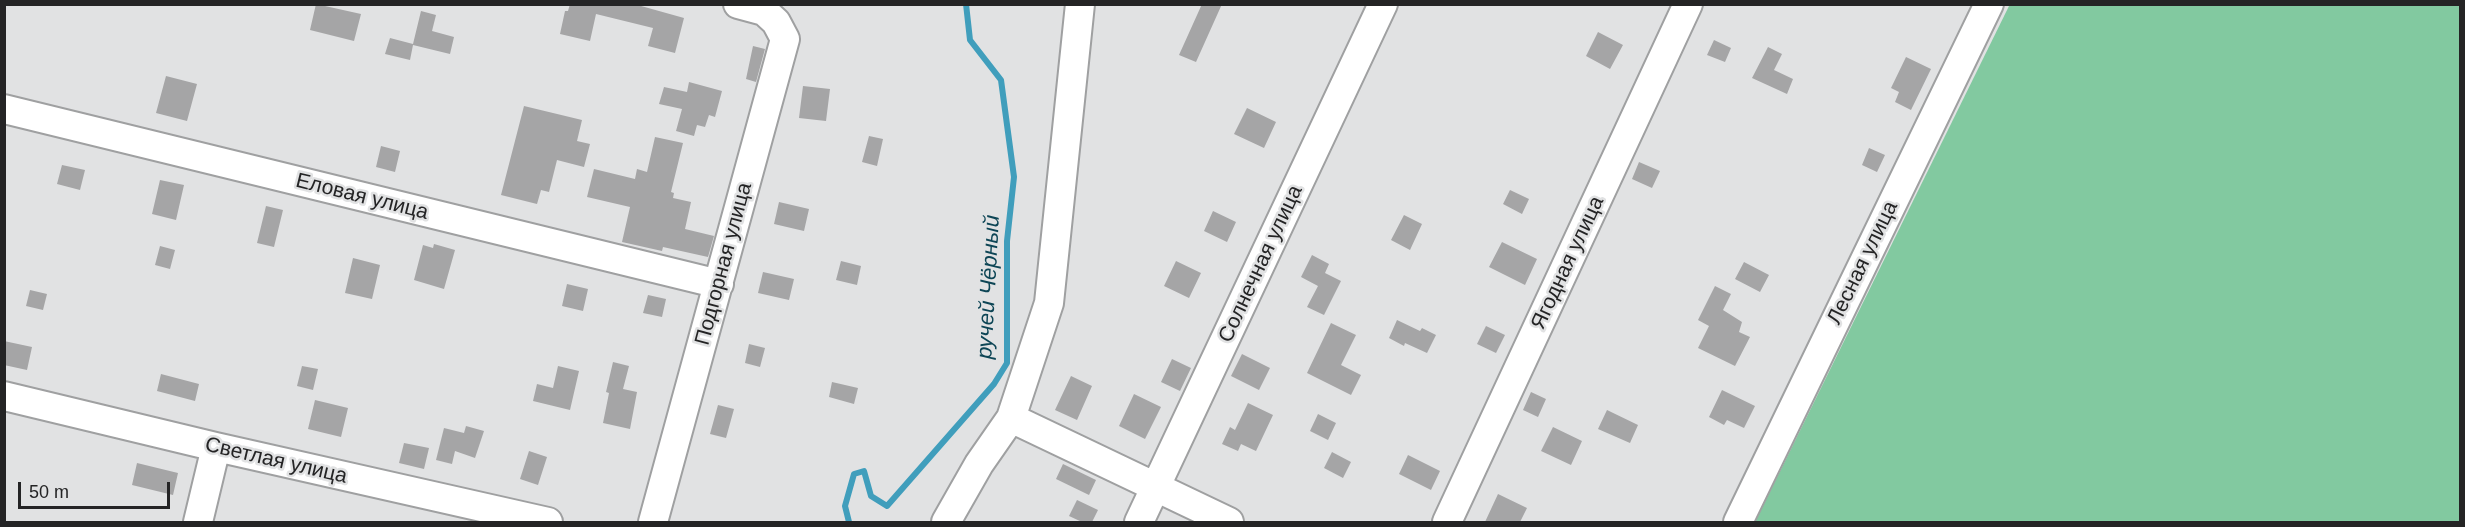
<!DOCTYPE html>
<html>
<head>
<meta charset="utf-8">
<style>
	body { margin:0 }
	#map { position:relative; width:2465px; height:527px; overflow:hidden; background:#e1e2e3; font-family:Arial,sans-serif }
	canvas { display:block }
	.frame { position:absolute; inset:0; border:6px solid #242425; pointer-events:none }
	.scale { position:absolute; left:18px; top:482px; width:152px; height:27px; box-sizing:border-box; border:3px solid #242425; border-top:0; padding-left:8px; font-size:18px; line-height:21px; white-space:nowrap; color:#242425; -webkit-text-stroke:4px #e1e2e3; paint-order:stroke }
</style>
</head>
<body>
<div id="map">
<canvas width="2465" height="527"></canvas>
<div class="frame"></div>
<div class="scale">50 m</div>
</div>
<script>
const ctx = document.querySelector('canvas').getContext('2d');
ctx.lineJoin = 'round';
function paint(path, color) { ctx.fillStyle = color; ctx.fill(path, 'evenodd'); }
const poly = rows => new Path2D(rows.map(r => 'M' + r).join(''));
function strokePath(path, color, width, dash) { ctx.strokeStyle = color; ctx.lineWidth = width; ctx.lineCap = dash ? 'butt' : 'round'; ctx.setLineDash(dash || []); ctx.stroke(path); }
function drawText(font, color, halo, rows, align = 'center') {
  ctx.font = font + ' Arial,sans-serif'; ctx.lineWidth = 5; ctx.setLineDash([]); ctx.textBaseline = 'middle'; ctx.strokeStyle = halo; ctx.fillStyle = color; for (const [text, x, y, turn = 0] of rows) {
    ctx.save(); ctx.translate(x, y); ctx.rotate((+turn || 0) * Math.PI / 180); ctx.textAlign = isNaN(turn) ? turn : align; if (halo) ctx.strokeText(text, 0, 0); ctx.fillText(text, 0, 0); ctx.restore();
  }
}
const green = poly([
	[2010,4,2460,5,2460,522,1755,522]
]);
const stream = poly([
	[849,522,845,506,854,474,864,471,871,496,887,506,994,384,1007,363,1007,241,1014,177,1001,80,970,40,966,4]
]);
const building = poly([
	[316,4,361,14,354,41,310,30],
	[570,4,634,4,684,18,675,53,648,46,653,28,596,14,590,41,560,34,565,11,568,11],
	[1202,4,1222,4,1196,62,1179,55],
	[421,11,436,15,432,31,454,37,450,54,413,45,410,60,385,54,390,38,413,44],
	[1598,32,1623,45,1610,69,1586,56],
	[1714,40,1731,48,1725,62,1707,55],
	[753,46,765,49,756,82,746,79],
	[1768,47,1782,54,1774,70,1793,79,1787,94,1752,78],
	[1906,57,1931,69,1911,110,1895,102,1899,92,1891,88],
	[166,76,197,84,187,121,156,113],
	[689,82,722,91,715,117,709,115,705,127,697,125,694,136,676,131,682,109,659,104,664,87,687,92],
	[803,86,830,89,826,121,799,118],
	[524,106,582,120,577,141,590,144,584,167,557,160,549,192,541,190,537,204,501,195],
	[1247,108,1276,122,1264,148,1234,134],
	[869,136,883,139,877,166,862,162],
	[655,137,683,143,671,192,674,193,673,198,691,202,685,229,714,236,708,257,663,247,662,251,622,242,630,207,587,197,594,169,635,179,637,169,647,172],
	[381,146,400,151,395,172,376,167],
	[1869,148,1885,155,1877,172,1862,165],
	[1639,162,1660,171,1652,188,1632,179],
	[62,165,85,170,80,190,57,184],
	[160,180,184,185,176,220,152,214],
	[1510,190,1529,199,1522,214,1503,204],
	[779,202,809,209,804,231,774,224],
	[266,206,283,210,274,247,257,243],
	[1213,211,1236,222,1227,242,1204,231],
	[1404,215,1422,224,1410,250,1391,240],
	[1502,242,1537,259,1525,285,1489,267],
	[434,244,455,250,444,289,414,280,423,245,433,248],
	[160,246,175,250,170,269,155,265],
	[1312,255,1329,264,1325,273,1341,281,1324,315,1307,307,1318,286,1301,277],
	[353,258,380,265,372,299,345,293],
	[841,261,861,266,857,285,836,280],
	[1176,261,1201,273,1189,298,1164,286],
	[1744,262,1769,275,1760,292,1735,279],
	[763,272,794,279,789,300,758,293],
	[567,284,588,289,583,311,562,306],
	[1715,286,1731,294,1723,310,1742,322,1739,332,1750,337,1735,366,1698,348,1709,326,1698,320],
	[30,290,47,294,43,310,26,306],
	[648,295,666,299,662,317,643,313],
	[1397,320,1420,331,1422,328,1436,335,1427,353,1405,343,1404,346,1389,338],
	[1331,323,1356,335,1341,365,1361,375,1351,395,1307,373],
	[1486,326,1505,335,1496,353,1477,344],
	[4,341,32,347,27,370,4,365],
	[749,344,765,348,760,367,745,363],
	[1242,354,1270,368,1259,390,1231,376],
	[1172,359,1191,368,1180,391,1161,382],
	[613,362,629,366,623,389,637,392,630,429,603,423,609,393,606,392],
	[302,366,318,369,313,390,297,386],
	[558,366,579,371,570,410,533,401,537,384,553,388],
	[161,374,199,384,195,401,157,391],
	[1071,376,1092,386,1077,420,1055,410],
	[832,382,858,388,854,404,829,397],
	[1722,390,1755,406,1744,428,1727,420,1724,425,1709,417],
	[1531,392,1546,399,1538,417,1523,410],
	[1134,394,1161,407,1145,439,1119,426],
	[315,400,348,408,341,437,308,429],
	[1248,403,1273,415,1256,451,1241,444,1238,451,1222,444,1230,427,1235,430],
	[718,405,734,409,726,438,710,434],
	[1607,410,1638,425,1630,443,1598,429],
	[1318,414,1336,423,1328,440,1310,431],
	[466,426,484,431,475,458,455,451,452,464,436,460,444,428,464,433],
	[1553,427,1582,441,1571,465,1541,451],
	[404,443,429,448,424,469,399,463],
	[529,451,547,457,538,485,520,479],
	[1332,452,1351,462,1343,478,1324,468],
	[1408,455,1440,471,1431,490,1399,474],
	[137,463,178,473,173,495,132,485],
	[1063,464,1096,480,1089,495,1056,479],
	[1498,494,1527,508,1520,522,1485,522],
	[1077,500,1098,510,1092,522,1082,522,1069,516]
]);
const minor = poly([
	[4,109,719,284],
	[4,396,216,447,548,522],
	[1011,418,1229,522],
	[198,522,216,447],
	[653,522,785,39,776,22,764,11,738,4],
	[946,522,979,464,1011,418,1049,303,1080,4],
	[1139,522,1383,4],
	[1447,522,1688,4],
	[1738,522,1989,4]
]);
const streetNames = [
	["Еловая улица",362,197,14],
	["Ягодная улица",1568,263,-65],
	["Лесная улица",1863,263,-64],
	["Подгорная улица",724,264,-75],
	["Солнечная улица",1261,264,-65],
	["Светлая улица",276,461,13]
];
const waterNames = [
	["ручей Чёрный",989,287,-87]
];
paint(green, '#82c9a0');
strokePath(stream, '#409ebc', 6);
paint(building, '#a5a5a6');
strokePath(minor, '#9fa0a1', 32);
strokePath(minor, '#fff', 28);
drawText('21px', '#242425', '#e1e2e3', streetNames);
drawText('italic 22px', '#0d4555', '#e1e2e3', waterNames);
</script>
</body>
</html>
